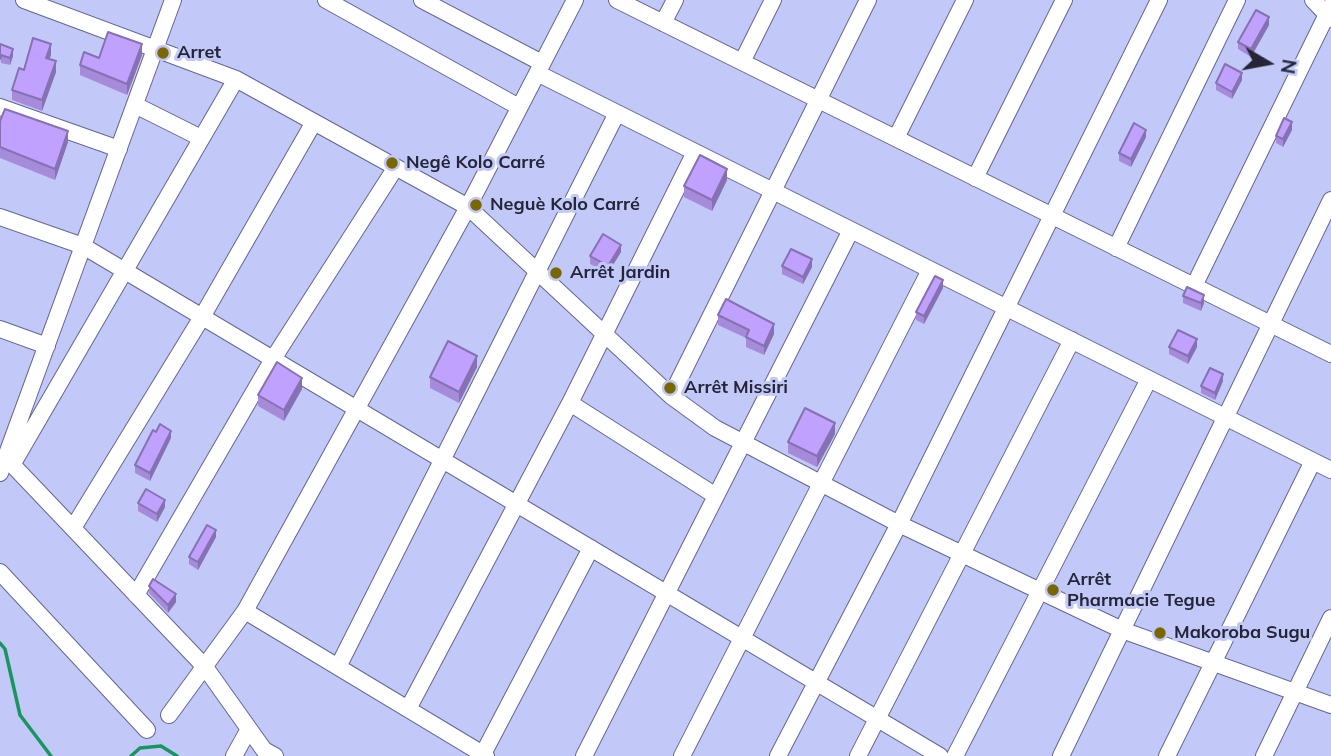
<!DOCTYPE html>
<html>
<head>
<meta charset="utf-8">
<style>
	body { margin:0 }
	#map { position:relative; width:1331px; height:756px; overflow:hidden; background:#c2c9f9; font-family:Mulish,sans-serif }
	canvas { display:block }
	.north { position:absolute; left:1233px; top:28px; width:70px; height:70px; -webkit-text-stroke:5px #c2c9f9; paint-order:stroke; rotate:100deg; font-size:19px; font-weight:700; line-height:28px; text-align:center; color:#242638 }
	.north::after { content:''; display:block; margin:auto; width:24px; height:32px; background:#242638; clip-path:polygon(50% 0,100% 100%,50% 72%,0 100%) }
</style>
</head>
<body>
<div id="map">
<canvas width="1331" height="756"></canvas>
<div class="north">N</div>
</div>
<script>
const ctx = document.querySelector('canvas').getContext('2d');
ctx.lineJoin = 'round';
const poly = rows => new Path2D(rows.map(r => 'M' + r).join(''));
function strokePath(path, color, width, dash) { ctx.strokeStyle = color; ctx.lineWidth = width; ctx.lineCap = dash ? 'butt' : 'round'; ctx.setLineDash(dash || []); ctx.stroke(path); }
function paint(path, color) { ctx.fillStyle = color; ctx.fill(path, 'evenodd'); }
function drawText(font, color, halo, rows, align = 'center') {
  ctx.font = font + ' Mulish,sans-serif'; ctx.lineWidth = 6; ctx.setLineDash([]); ctx.textBaseline = 'middle'; ctx.strokeStyle = halo; ctx.fillStyle = color; for (const [text, x, y, turn = 0] of rows) {
    ctx.save(); ctx.translate(x, y); ctx.rotate((+turn || 0) * Math.PI / 180); ctx.textAlign = isNaN(turn) ? turn : align; if (halo) ctx.strokeText(text, 0, 0); ctx.fillText(text, 0, 0); ctx.restore();
  }
}
const stream = poly([
	[0,643,5,649,20,715,51,756],
	[131,756,140,748,161,746,177,756]
]);
const minor = poly([
	[24,0,236,79,468,207,671,396,715,428,899,524,1122,630,1331,705],
	[326,0,519,107],
	[422,0,542,63],
	[617,0,1331,354],
	[1313,0,1331,19],
	[663,23,675,0],
	[742,62,773,0],
	[537,73,1331,470],
	[135,105,201,138],
	[0,107,119,149],
	[896,138,965,0],
	[975,178,1064,0],
	[0,217,83,246,940,756],
	[1116,248,1237,0],
	[1194,286,1331,6],
	[0,329,47,346],
	[671,396,868,0],
	[570,403,716,496],
	[6,458,205,667,264,750,275,756],
	[12,465,236,79],
	[0,473,173,0],
	[73,528,202,317,314,122],
	[0,572,147,730],
	[136,595,273,359,396,167],
	[245,611,486,756],
	[338,667,617,113],
	[408,709,570,403,695,152],
	[169,715,245,611,468,207,575,0],
	[483,754,591,548],
	[234,756,249,729],
	[584,756,851,230],
	[682,756,930,270],
	[778,756,899,524,1159,0],
	[858,756,1072,340],
	[955,756,1149,379],
	[1061,756,1331,200],
	[1167,756,1313,461],
	[1264,756,1331,618]
]);
const wall = poly([
	[1269,25,1251,57,1238,49,1238,42],
	[0,44,13,56,10,65,1,63],
	[51,55,49,59,56,72,42,111,12,100,12,90],
	[142,55,127,95,80,75,80,65,99,58],
	[1242,80,1232,99,1216,90,1216,83],
	[0,121,68,142,55,180,0,158],
	[1292,130,1283,147,1276,143,1276,136],
	[1146,137,1131,167,1119,161,1119,153],
	[727,180,712,211,684,197,684,186],
	[621,252,608,273,590,264,590,256],
	[782,266,812,267,803,284,782,274],
	[943,288,924,324,916,320,916,312],
	[1183,296,1204,303,1201,311,1183,303],
	[718,315,774,334,764,355,746,347,746,338,718,325],
	[1169,347,1197,347,1188,364,1169,354],
	[477,367,459,403,430,388,430,377],
	[1223,381,1215,400,1201,393,1201,386],
	[302,389,284,421,258,406,258,395],
	[835,434,817,467,788,453,788,442],
	[171,438,150,481,135,473,135,465],
	[138,503,165,507,157,522,138,511],
	[216,537,198,570,189,564,189,557],
	[149,586,176,602,168,613,149,593]
]);
const shadedWall = poly([
	[1269,17,1269,25,1251,57,1251,49],
	[51,44,51,55,46,68,46,58],
	[142,44,142,55,127,95,127,84],
	[13,49,13,56,10,65,10,58],
	[56,61,56,72,42,111,42,100],
	[1242,73,1242,80,1232,99,1232,92],
	[1292,122,1292,130,1283,147,1283,139],
	[1146,130,1146,137,1131,167,1131,159],
	[68,131,68,142,55,180,55,169],
	[727,169,727,180,712,211,712,200],
	[621,245,621,252,608,273,608,266],
	[812,259,812,267,803,284,803,277],
	[943,280,943,288,924,324,924,316],
	[1204,295,1204,303,1201,311,1201,303],
	[774,324,774,334,764,355,764,346],
	[1197,339,1197,347,1188,364,1188,356],
	[477,356,477,367,459,403,459,392],
	[1223,374,1223,381,1215,400,1215,393],
	[302,378,302,389,284,421,284,410],
	[835,423,835,434,817,467,817,456],
	[171,431,171,438,150,481,150,473],
	[165,500,165,507,157,522,157,514],
	[216,530,216,537,198,570,198,562],
	[176,594,176,602,168,613,168,605]
]);
const building = poly([
	[1256,10,1269,17,1251,49,1238,42,1256,10],
	[108,32,142,44,127,84,80,65,84,52,99,58,108,32],
	[33,38,51,44,46,58,56,61,42,100,12,90,19,68,24,70,33,38],
	[0,44,13,49,10,58,1,55,0,59,0,44],
	[1225,64,1242,73,1232,92,1216,83,1225,64],
	[5,109,68,131,55,169,0,147,0,121,5,109],
	[1284,118,1292,122,1283,139,1276,136,1284,118],
	[1134,123,1146,130,1131,159,1119,153,1134,123],
	[700,155,727,169,712,200,684,186,700,155],
	[603,234,621,245,608,266,590,256,603,234],
	[791,249,812,259,803,277,782,266,791,249],
	[935,276,943,280,924,316,916,312,935,276],
	[1187,287,1204,295,1201,303,1183,296,1187,287],
	[726,299,774,324,764,346,746,337,749,330,718,315,726,299],
	[1178,330,1197,339,1188,356,1169,347,1178,330],
	[448,341,477,356,459,392,430,377,448,341],
	[277,362,302,378,284,410,258,395,277,362],
	[1210,368,1223,374,1215,393,1201,386,1210,368],
	[805,408,835,423,817,456,788,442,805,408],
	[160,424,171,431,150,473,135,465,153,430,156,432,160,424],
	[146,489,165,500,157,514,138,503,146,489],
	[207,525,216,530,198,562,189,557,207,525],
	[153,579,176,594,168,605,149,586,153,579]
]);
const markers = [
	[163,53,7,"#796800"],
	[392,163,7,"#796800"],
	[476,205,7,"#796800"],
	[556,273,7,"#796800"],
	[670,388,7,"#796800"],
	[1053,590,7,"#796800"],
	[1160,633,7,"#796800"]
];
const poiNames = [
	["Arret",177,53],
	["Negê Kolo Carré",406,163],
	["Neguè Kolo Carré",490,205],
	["Arrêt Jardin",570,273],
	["Arrêt Missiri",684,388],
	["Arrêt",1067,580],
	["Pharmacie Tegue",1067,601],
	["Makoroba Sugu",1174,633]
];
strokePath(stream, '#19955f', 3.5);
strokePath(minor, '#626792', 18);
strokePath(minor, '#fff', 16);
paint(wall, '#a58bda');
paint(shadedWall, '#8671b2');
paint(building, '#c0a2fe');
strokePath(building, '#8671b2', 2);
for (const [x, y, r, color] of markers) { const dot = new Path2D(); dot.arc(x, y, r, 0, 2 * Math.PI); ctx.fillStyle = color; ctx.fill(dot); strokePath(dot, '#c2c9f9', 2.5); }
drawText('bold 18px', '#242638', '#c2c9f9', poiNames, 'left');
</script>
</body>
</html>
